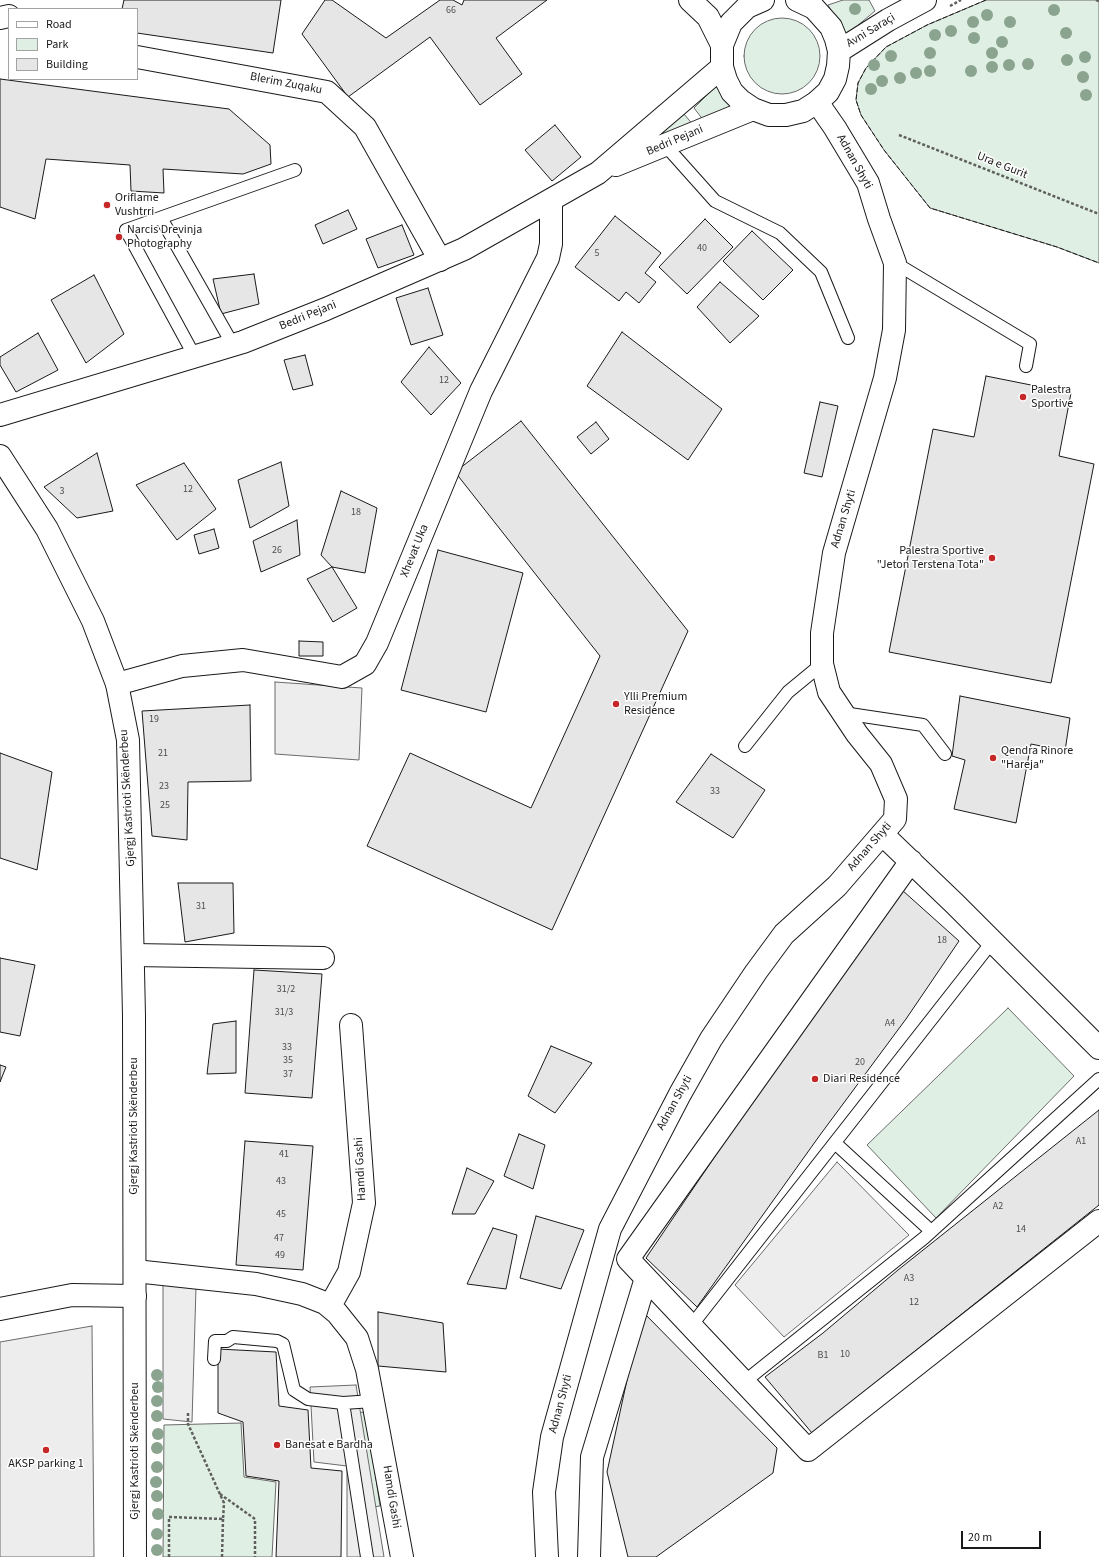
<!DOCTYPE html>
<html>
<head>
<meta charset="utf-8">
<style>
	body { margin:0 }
	#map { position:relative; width:1099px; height:1557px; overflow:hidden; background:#fff; font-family:"Source Sans 3",sans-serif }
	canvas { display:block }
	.legend { position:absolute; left:8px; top:8px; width:130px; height:72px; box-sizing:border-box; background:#fff; border:1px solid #a3a3a3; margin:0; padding:5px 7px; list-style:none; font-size:12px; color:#1a1a1a }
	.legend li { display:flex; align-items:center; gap:8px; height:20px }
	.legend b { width:20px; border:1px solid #a3a3a3 }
	.scale { position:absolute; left:961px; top:1531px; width:80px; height:18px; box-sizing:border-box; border:2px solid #1a1a1a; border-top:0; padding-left:5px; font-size:12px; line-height:14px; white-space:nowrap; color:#1a1a1a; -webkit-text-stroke:3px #fff; paint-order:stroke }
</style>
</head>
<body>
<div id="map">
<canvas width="1099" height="1557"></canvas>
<ul class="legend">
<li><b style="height:5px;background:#fff"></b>Road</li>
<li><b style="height:11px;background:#e0efe3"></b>Park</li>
<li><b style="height:11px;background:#e6e6e6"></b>Building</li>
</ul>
<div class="scale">20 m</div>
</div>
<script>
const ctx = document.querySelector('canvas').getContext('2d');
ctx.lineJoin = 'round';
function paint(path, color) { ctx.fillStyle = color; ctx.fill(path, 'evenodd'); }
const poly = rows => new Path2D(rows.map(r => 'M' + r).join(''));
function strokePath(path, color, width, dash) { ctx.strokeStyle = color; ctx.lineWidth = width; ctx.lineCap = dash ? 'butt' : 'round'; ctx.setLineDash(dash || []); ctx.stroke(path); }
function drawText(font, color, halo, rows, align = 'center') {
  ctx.font = font + ' "Source Sans 3",sans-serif'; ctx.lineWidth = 3; ctx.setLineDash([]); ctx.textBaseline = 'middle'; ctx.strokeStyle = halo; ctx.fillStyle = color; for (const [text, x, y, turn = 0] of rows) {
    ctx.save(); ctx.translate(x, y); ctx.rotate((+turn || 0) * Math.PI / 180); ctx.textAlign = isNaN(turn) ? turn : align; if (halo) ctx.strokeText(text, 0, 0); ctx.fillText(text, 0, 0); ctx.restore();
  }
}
const green = poly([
	[843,0,869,0,875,11,845,36,828,5,843,0],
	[986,0,1099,0,1099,263,1057,247,930,208,884,150,861,115,856,100,858,83,866,68,886,47,927,25,986,0],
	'744 56a38 38 0 1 1 76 0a38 38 0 1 1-76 0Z',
	[717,85,734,105,704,121,694,108,717,85],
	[684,114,694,126,649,142,684,114],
	[1008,1008,1074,1076,936,1218,867,1145,1008,1008],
	[366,1412,380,1506,367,1508,353,1413,366,1412],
	[241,1423,244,1477,276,1482,272,1557,163,1557,164,1425,241,1423]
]);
const parking = poly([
	[275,682,362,688,359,760,275,754,275,682],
	[837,1162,909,1235,784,1337,735,1285,837,1162],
	[163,1285,196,1287,192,1422,163,1419,163,1285],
	[92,1326,94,1557,0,1557,0,1342,92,1326],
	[356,1385,384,1557,347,1557,347,1466,314,1462,310,1387,356,1385]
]);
const building = poly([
	[124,0,281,0,273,53,137,33,137,9,122,9,124,0],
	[325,0,332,0,386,38,440,0,453,0,462,5,464,0,547,0,496,38,522,74,480,105,430,37,348,97,302,34,325,0],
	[0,79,229,109,270,145,271,164,243,174,163,169,164,193,131,191,130,165,46,159,35,219,0,207,0,79],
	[555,125,581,157,552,181,525,150,555,125],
	[348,210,357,229,323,244,315,225,348,210],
	[615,216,661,253,645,273,656,282,639,303,626,292,619,301,575,267,615,216],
	[705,219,733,247,687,294,659,267,705,219],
	[402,225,414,255,378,268,366,239,402,225],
	[752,231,793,270,763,300,723,261,752,231],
	[254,274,259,304,221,314,213,279,254,274],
	[94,275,124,334,86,363,51,300,94,275],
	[720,282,759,316,730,343,697,307,720,282],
	[428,288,443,335,411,345,396,298,428,288],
	[622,332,722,409,688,460,587,386,622,332],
	[38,333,58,370,16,392,0,365,0,357,38,333],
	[429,347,461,383,431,415,401,382,429,347],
	[305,355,313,385,293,390,284,360,305,355],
	[986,376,1071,393,1059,456,1094,464,1051,683,889,652,933,429,974,437,986,376],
	[820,402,838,406,822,477,804,473,820,402],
	[521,421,688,631,552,930,367,846,410,753,531,808,600,656,455,472,521,421],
	[596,422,609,439,591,454,577,437,596,422],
	[97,453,113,511,77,518,44,487,97,453],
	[281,462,289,506,250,528,238,480,281,462],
	[184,463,216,509,177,540,136,485,184,463],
	[341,491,377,508,365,573,332,567,321,555,341,491],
	[297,520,300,555,261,572,253,541,297,520],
	[214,529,219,548,199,554,194,535,214,529],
	[438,550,523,573,486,712,401,690,438,550],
	[332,567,357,608,333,622,307,579,332,567],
	[299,641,323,642,323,656,299,656,299,641],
	[960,696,1070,718,1065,751,1031,744,1016,823,954,809,965,760,952,756,960,696],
	[250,705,251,781,188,782,187,840,152,836,142,711,250,705],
	[0,753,52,772,37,870,0,858,0,753],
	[711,754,765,790,733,838,676,802,711,754],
	[178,883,233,883,234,933,185,942,178,883],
	[902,890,959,941,906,1019,820,1135,697,1307,646,1258,806,1022,902,890],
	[0,958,35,965,20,1036,0,1032,0,958],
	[254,970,322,974,312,1098,245,1093,254,970],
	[236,1021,236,1073,207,1074,213,1024,236,1021],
	[551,1046,592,1063,555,1113,528,1096,551,1046],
	[0,1065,6,1067,0,1082,0,1065],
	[1099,1110,1099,1205,812,1433,765,1377,823,1333,898,1270,1099,1110],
	[519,1134,545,1145,533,1189,504,1176,519,1134],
	[245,1141,313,1146,303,1270,236,1265,245,1141],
	[467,1168,494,1181,475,1214,452,1214,467,1168],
	[536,1216,584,1230,561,1289,520,1278,536,1216],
	[493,1228,517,1235,506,1289,467,1284,493,1228],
	[642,1311,777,1448,773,1473,656,1557,628,1557,607,1472,642,1311],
	[378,1312,443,1323,446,1372,378,1366,378,1312],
	[218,1349,276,1352,279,1406,308,1410,311,1468,342,1471,341,1557,276,1557,279,1481,246,1476,243,1422,218,1413,218,1349]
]);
const path = poly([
	[1096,0,1099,1],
	[950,6,961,0],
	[899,135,1099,214],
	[220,1494,255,1519,255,1557],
	[169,1557,169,1517,223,1519,224,1503,188,1424,188,1412],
	[222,1557,223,1519]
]);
const service = poly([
	[665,145,715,201,780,233,821,272,848,338],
	[161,218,233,345],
	[895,263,1030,344,1026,366],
	[195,357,126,230,295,170],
	[843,713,923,725,945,754],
	[745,746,788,692,822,664],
	[835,1143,931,1231],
	[691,1326,992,942],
	[214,1359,215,1341,227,1341,233,1337,277,1341,283,1344,294,1390,308,1399,343,1403],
	[744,1382,924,1238,1099,1079],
	[367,1557,343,1403,373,1401]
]);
const minor = poly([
	[0,18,9,16],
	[137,57,327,92,365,127,440,260],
	[117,684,182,666,243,660,342,677,365,664,377,643,481,391,548,258,551,244,551,201],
	[882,834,955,904,1099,1048],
	[911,861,628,1259,808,1450,1099,1221],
	[133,955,323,958],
	[135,1271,256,1284,302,1294,325,1303,337,1313,357,1338,367,1369,402,1557],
	[330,1306,349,1272,364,1203,351,1025],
	[0,1309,72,1295,135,1296],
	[547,1557,544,1492,552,1437,610,1229,680,1094,711,1039,756,972,784,934,837,886,895,819,896,799,881,764,857,734,829,692,822,664,822,633,834,553,885,378,894,330,895,263,879,219,868,183,835,128,817,102],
	[589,1557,592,1457,646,1278]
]);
const tertiary = poly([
	[690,0,708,17,722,45],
	[0,456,47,529,93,621,117,684,128,740,134,1016,135,1557]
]);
const secondary = poly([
	[763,0,747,7,731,23,722,45,722,67,726,80,732,92,741,101,753,109,769,115,786,115,803,111,817,102,828,92,835,79,838,66,839,51,836,39,831,27,814,8,797,0],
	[839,51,888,20,925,0],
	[616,165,753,109],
	[0,415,243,342,326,309,464,249,598,173,722,67]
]);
const fence = poly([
	[986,0,927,25,886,47,866,68,858,83,856,100,861,115,884,150,930,208,1057,247,1099,263]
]);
const trees = [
	[855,9],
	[1054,10],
	[987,15],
	[973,22],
	[1010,22],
	[951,31],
	[1066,33],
	[935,35],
	[974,38],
	[1002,42],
	[930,53],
	[992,53],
	[891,56],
	[1085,57],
	[1067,60],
	[1028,64],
	[874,65],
	[1009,65],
	[992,67],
	[930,71],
	[971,71],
	[916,73],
	[1083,77],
	[900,78],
	[882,81],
	[871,89],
	[1086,95],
	[157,1375],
	[158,1387],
	[157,1401],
	[157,1416],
	[158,1434],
	[157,1448],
	[157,1467],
	[156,1482],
	[157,1496],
	[158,1514],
	[157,1534],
	[157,1550]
];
const markers = [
	[107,205,4,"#c62828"],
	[119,237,4,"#c62828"],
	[1023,397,4,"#c62828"],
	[992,558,4,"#c62828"],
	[616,704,4,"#c62828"],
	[993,758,4,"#c62828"],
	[815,1079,4,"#c62828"],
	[277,1445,4,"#c62828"],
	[46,1450,4,"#c62828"]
];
const numberNames = [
	["66",451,11],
	["40",702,249],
	["5",597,254],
	["12",444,381],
	["12",188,490],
	["3",62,492],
	["18",356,513],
	["26",277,551],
	["19",154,720],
	["21",163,754],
	["23",164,787],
	["33",715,792],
	["25",165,806],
	["31",201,907],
	["18",942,941],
	["31/2",286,990],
	["31/3",284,1013],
	["A4",890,1024],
	["33",287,1048],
	["35",288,1061],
	["20",860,1063],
	["37",288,1075],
	["A1",1081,1142],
	["41",284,1155],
	["43",281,1182],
	["A2",998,1207],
	["45",281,1215],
	["14",1021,1230],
	["47",279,1239],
	["49",280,1256],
	["A3",909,1279],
	["12",914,1303],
	["10",845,1355],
	["B1",823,1356]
];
const streetNames = [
	["Avni Saraçi",871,31,-31],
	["Blerim Zuqaku",286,84,11],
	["Bedri Pejani",675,141,-23],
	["Adnan Shyti",854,162,61],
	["Ura e Gurit",1002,166,22],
	["Bedri Pejani",308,316,-22],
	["Adnan Shyti",844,519,-73],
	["Xhevat Uka",415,551,-68],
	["Gjergj Kastrioti Skënderbeu",128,798,-93],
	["Adnan Shyti",870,847,-49],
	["Adnan Shyti",675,1103,-61],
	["Gjergj Kastrioti Skënderbeu",134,1126,-90],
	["Hamdi Gashi",361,1169,-93],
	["Adnan Shyti",561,1404,-75],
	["Gjergj Kastrioti Skënderbeu",135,1451,-90],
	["Hamdi Gashi",391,1497,81]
];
const poiNames = [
	["Oriflame",115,198],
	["Vushtrri",115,212],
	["Narcis Drevinja",127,230],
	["Photography",127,244],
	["Palestra",1031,390],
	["Sportive",1031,404],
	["Palestra Sportive",984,551,"right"],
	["\"Jeton Terstena Tota\"",984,565,"right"],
	["Ylli Premium",624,697],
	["Residence",624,711],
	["Qendra Rinore",1001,751],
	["\"Hareja\"",1001,765],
	["Diari Residence",823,1079],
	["Banesat e Bardha",285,1445],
	["AKSP parking 1",46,1464,"center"]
];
paint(green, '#e0efe3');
strokePath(green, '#6a6a6a', 1);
paint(parking, '#ededed');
strokePath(parking, '#6a6a6a', 1);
paint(building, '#e6e6e6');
strokePath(building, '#1a1a1a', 1);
strokePath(service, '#1a1a1a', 14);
strokePath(minor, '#1a1a1a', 24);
strokePath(tertiary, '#1a1a1a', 24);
strokePath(secondary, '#1a1a1a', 24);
strokePath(path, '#5f5f5f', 2.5, [3, 2]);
strokePath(service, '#fff', 12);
strokePath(minor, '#fff', 22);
strokePath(tertiary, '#fff', 22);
strokePath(secondary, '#fff', 22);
strokePath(fence, '#1a1a1a', 1, [5, 2]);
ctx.fillStyle = '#8aa48f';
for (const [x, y] of trees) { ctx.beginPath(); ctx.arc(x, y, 6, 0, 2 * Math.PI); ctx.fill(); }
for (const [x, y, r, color] of markers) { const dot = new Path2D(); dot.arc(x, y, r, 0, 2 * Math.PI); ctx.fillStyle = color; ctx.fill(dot); strokePath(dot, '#fff', 1.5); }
drawText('10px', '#4d4d4d', null, numberNames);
drawText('12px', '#1a1a1a', '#fff', streetNames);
drawText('12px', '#1a1a1a', '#fff', poiNames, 'left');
</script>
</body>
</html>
